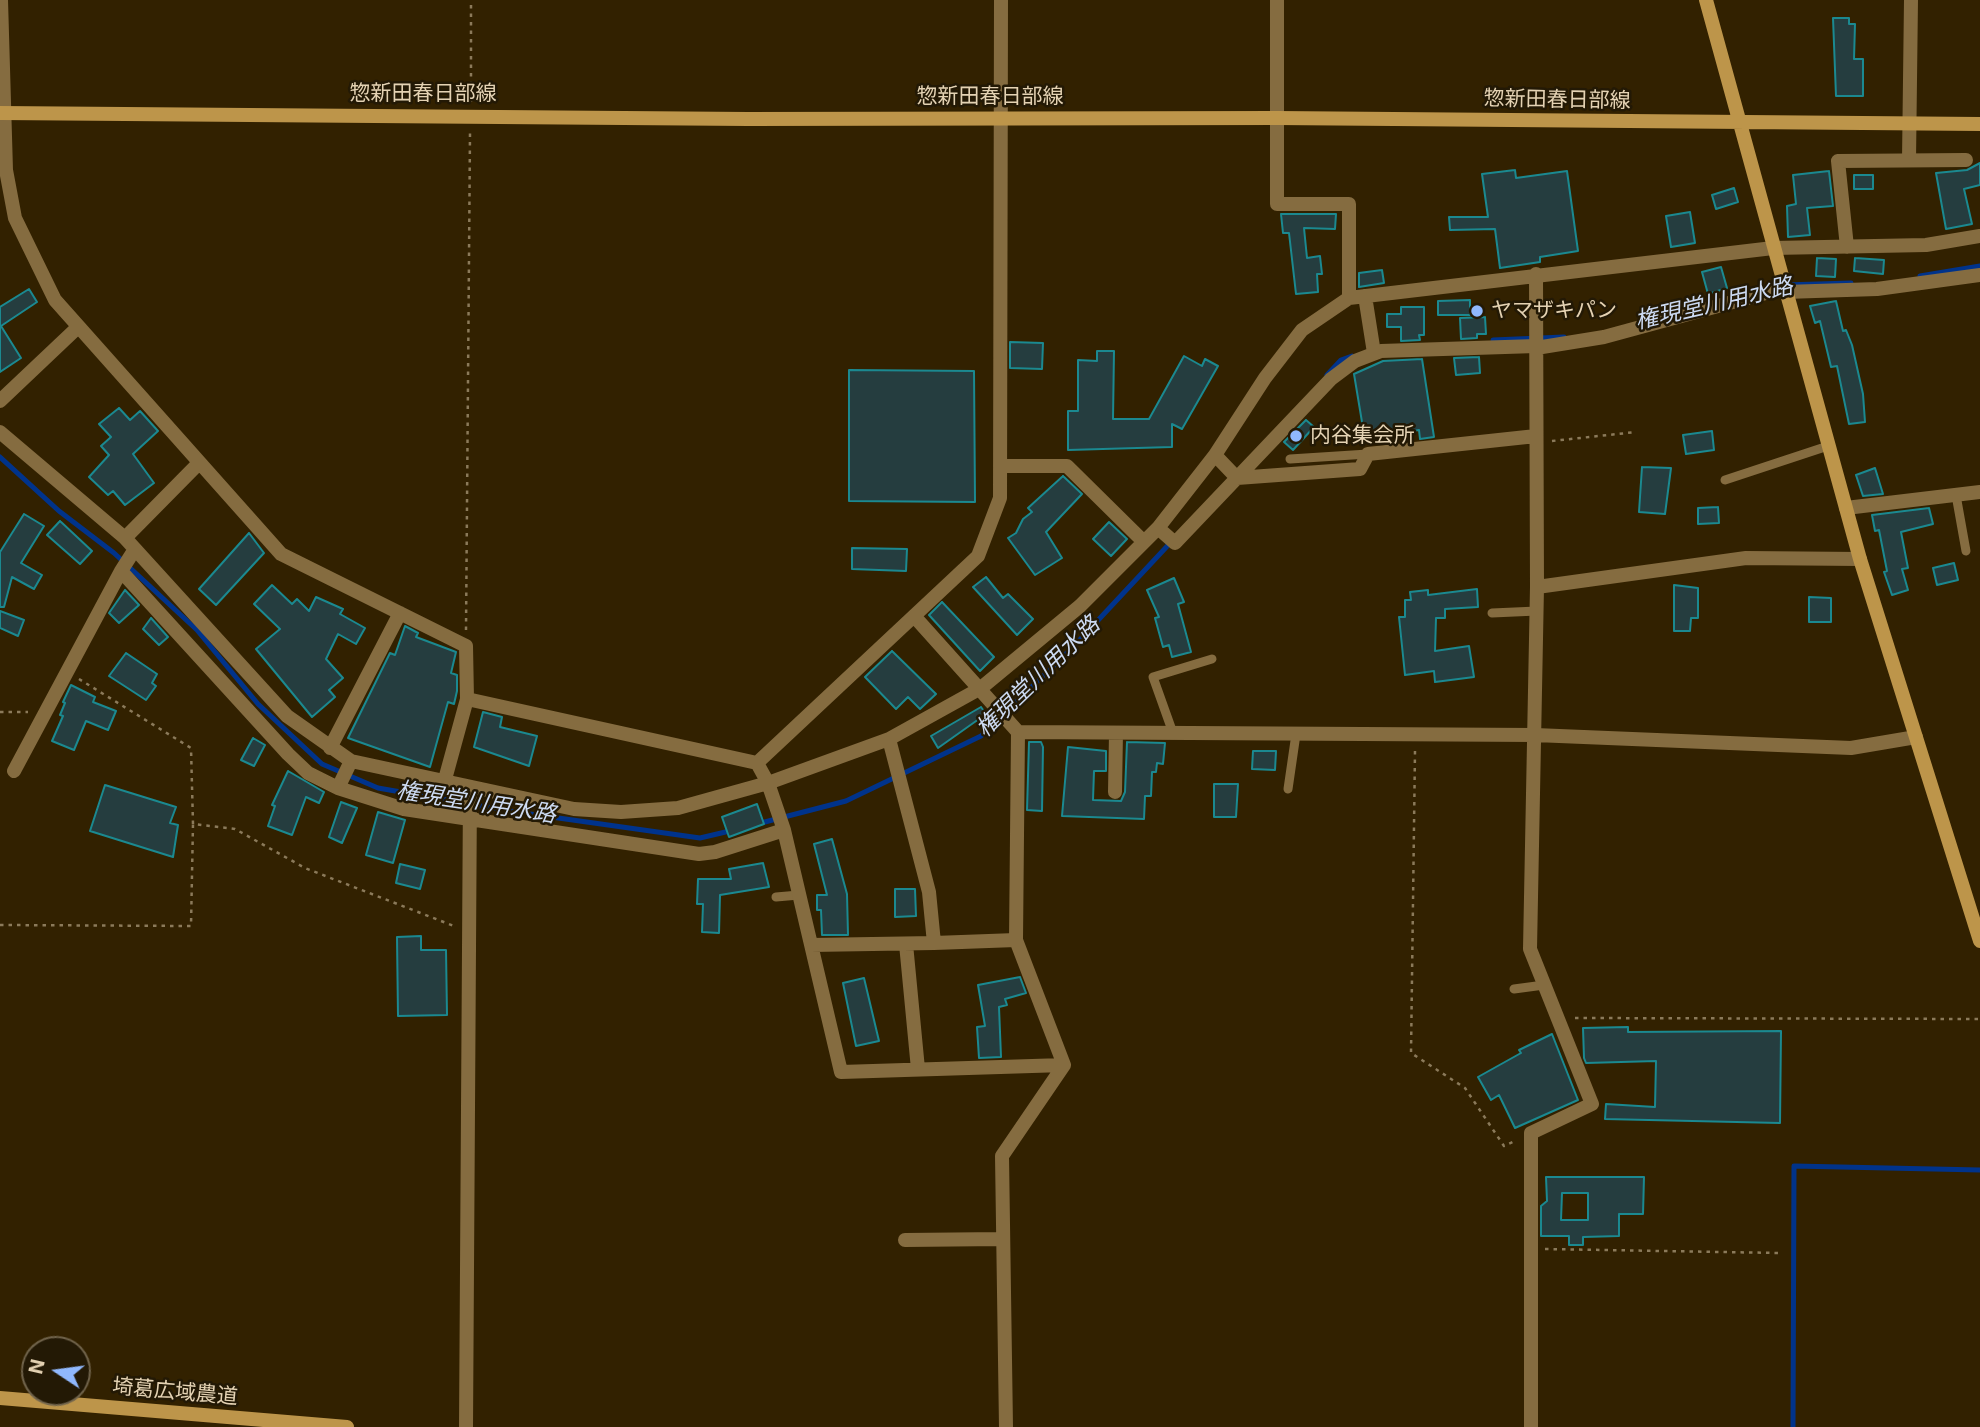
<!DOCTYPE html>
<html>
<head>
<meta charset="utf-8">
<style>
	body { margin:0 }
	#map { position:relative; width:1980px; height:1427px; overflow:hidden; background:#322100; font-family:Inter,sans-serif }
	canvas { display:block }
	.north { position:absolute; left:21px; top:1336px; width:70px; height:70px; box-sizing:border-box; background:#231905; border:2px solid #70634b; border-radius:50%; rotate:283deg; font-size:19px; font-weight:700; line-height:28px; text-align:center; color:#e4d2b3 }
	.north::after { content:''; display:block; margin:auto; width:24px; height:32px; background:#90b8fd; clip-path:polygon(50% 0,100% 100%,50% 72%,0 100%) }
</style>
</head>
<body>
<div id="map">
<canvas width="1980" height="1427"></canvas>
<div class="north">N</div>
</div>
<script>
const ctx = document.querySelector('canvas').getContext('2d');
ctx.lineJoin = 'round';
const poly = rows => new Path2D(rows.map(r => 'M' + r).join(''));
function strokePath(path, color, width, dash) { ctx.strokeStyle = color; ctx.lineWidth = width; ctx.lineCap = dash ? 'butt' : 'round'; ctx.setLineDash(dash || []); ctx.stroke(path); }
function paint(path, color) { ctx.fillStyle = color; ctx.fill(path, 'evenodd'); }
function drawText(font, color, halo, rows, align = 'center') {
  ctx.font = font + ' Inter,"Noto Sans JP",sans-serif'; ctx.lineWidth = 5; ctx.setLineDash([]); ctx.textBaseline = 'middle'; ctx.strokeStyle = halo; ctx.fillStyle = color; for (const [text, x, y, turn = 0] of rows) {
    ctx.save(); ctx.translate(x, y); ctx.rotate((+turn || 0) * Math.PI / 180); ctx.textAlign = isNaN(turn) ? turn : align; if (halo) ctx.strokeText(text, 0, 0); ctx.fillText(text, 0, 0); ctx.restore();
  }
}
const stream = poly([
	[1920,276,1980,266],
	[1784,285,1851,283],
	[1493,340,1564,337],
	[1327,375,1341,360,1352,356],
	[0,457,59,511,114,553,197,630,258,704,322,764,378,788,516,812,700,838,734,830],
	[757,824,846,801,981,736,1074,646,1172,541],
	[1793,1427,1794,1166,1980,1170]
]);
const building = poly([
	[1833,18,1849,18,1849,24,1855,24,1854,59,1863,59,1863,96,1836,96,1833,18],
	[1980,163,1980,185,1964,189,1972,224,1946,229,1936,173,1967,170,1980,163],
	[1515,170,1516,178,1567,171,1578,251,1540,257,1540,262,1500,268,1495,229,1450,230,1449,217,1488,217,1482,174,1515,170],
	[1829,171,1833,206,1807,208,1810,235,1788,237,1787,206,1796,204,1793,175,1829,171],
	[1854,175,1873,175,1873,189,1854,189,1854,175],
	[1734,188,1738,202,1716,209,1712,195,1734,188],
	[1690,212,1695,243,1671,247,1666,216,1690,212],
	[1281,214,1336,214,1335,229,1304,228,1307,258,1320,256,1322,274,1317,274,1318,292,1296,294,1289,233,1283,233,1281,214],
	[1817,258,1836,259,1835,277,1816,276,1817,258],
	[1855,258,1884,260,1883,274,1854,271,1855,258],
	[1721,267,1727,288,1708,294,1702,272,1721,267],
	[1382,270,1384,283,1359,287,1359,273,1382,270],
	[29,289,37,302,1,326,21,358,0,372,0,307,29,289],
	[1470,300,1470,315,1438,315,1438,301,1470,300],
	[1836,301,1843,331,1846,330,1852,345,1863,394,1865,422,1849,424,1837,366,1831,367,1820,321,1815,323,1810,306,1836,301],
	[1401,307,1424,307,1424,335,1419,335,1420,340,1401,341,1401,327,1387,327,1387,314,1401,314,1401,307],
	[1485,317,1486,334,1477,334,1477,338,1461,339,1460,318,1485,317],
	[1010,342,1043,343,1042,369,1010,368,1010,342],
	[1097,351,1114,351,1113,419,1149,419,1184,356,1202,366,1205,359,1218,366,1182,429,1172,424,1172,447,1068,450,1068,411,1078,411,1078,360,1097,361,1097,351],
	[1479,357,1480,373,1456,375,1454,358,1479,357],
	[1422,359,1434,437,1420,439,1419,430,1369,439,1367,427,1363,428,1354,374,1383,361,1422,359],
	[849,370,974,371,975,502,849,501,849,370],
	[119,408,130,420,140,411,158,431,133,454,154,483,125,505,113,491,108,495,89,477,109,455,101,446,111,437,99,424,119,408],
	[1306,420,1314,427,1293,450,1284,442,1306,420],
	[1712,431,1714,450,1686,454,1683,435,1712,431],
	[1642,467,1671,468,1665,514,1639,512,1642,467],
	[1875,468,1883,494,1863,496,1856,475,1875,468],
	[1063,476,1082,494,1046,532,1062,558,1035,575,1008,538,1016,533,1023,519,1032,512,1028,508,1063,476],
	[1718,507,1719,523,1698,524,1698,508,1718,507],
	[1929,508,1933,524,1901,532,1908,568,1902,569,1908,590,1892,595,1884,572,1887,571,1879,530,1875,531,1872,515,1929,508],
	[24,514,44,526,21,563,42,575,34,589,12,577,4,607,0,607,0,552,24,514],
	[60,521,92,551,80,564,47,535,60,521],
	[1109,522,1127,539,1111,556,1093,539,1109,522],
	[249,533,264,553,216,605,199,589,249,533],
	[852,548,907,549,906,571,852,569,852,548],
	[1954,563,1958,580,1937,585,1933,568,1954,563],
	[986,577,1003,598,1008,594,1033,619,1017,635,973,587,986,577],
	[1174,578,1184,602,1178,604,1191,652,1172,657,1169,645,1163,647,1155,618,1159,617,1147,590,1174,578],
	[272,585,292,604,297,599,309,611,316,597,343,609,340,614,365,628,356,644,338,634,326,659,343,678,329,690,335,697,312,717,256,649,280,629,254,604,272,585],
	[1674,585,1698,588,1698,618,1691,618,1690,631,1674,631,1674,585],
	[1477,589,1478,607,1445,609,1445,618,1436,618,1435,651,1469,646,1474,677,1435,682,1434,671,1405,675,1399,617,1405,617,1405,600,1411,600,1410,592,1428,590,1428,595,1477,589],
	[125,590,139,605,119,623,109,613,125,590],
	[1809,597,1831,598,1831,622,1809,622,1809,597],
	[942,602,994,657,980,671,929,615,942,602],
	[0,611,24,620,18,636,0,628,0,611],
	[151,618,168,637,159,645,143,629,151,618],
	[405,626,418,633,416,637,456,652,451,673,457,675,457,691,454,704,448,702,430,767,348,738,390,653,395,655,405,626],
	[892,651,936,694,920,709,908,697,896,709,865,677,892,651],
	[126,653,157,674,152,683,156,686,146,700,109,676,126,653],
	[71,685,95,697,93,702,116,711,108,730,86,721,74,750,52,741,63,716,60,715,65,703,63,702,71,685],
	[981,707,986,714,938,748,931,736,981,707],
	[483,712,502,717,500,727,537,736,529,766,474,747,483,712],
	[253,738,265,745,254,766,241,760,253,738],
	[1029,742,1041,742,1043,747,1042,811,1027,810,1029,742],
	[1127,742,1165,743,1163,764,1157,763,1156,772,1152,772,1151,796,1145,796,1144,819,1062,816,1068,747,1106,751,1106,771,1094,771,1093,800,1121,801,1125,792,1127,742],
	[1253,751,1276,751,1275,770,1252,769,1253,751],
	[288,771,324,792,319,803,306,797,292,835,268,826,275,806,272,805,288,771],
	[1214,784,1238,784,1236,817,1214,817,1214,784],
	[105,785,176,807,170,823,178,825,173,857,90,831,105,785],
	[341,802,357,808,342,843,329,837,341,802],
	[757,804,764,824,729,837,722,817,757,804],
	[378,812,405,820,393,863,366,855,378,812],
	[832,839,847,894,848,935,822,935,821,910,817,910,817,895,827,895,814,844,832,839],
	[763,863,769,887,720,895,719,933,702,932,703,904,697,904,698,879,731,879,729,869,763,863],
	[400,864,425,870,420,889,396,883,400,864],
	[895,889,915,889,916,916,895,917,895,889],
	[421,936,421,950,446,950,447,1015,398,1016,397,937,421,936],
	[1020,977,1026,993,1005,999,1007,1005,999,1007,1001,1057,979,1058,977,1027,985,1026,978,985,1020,977],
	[864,978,879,1041,856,1046,843,983,864,978],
	[1628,1027,1628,1032,1781,1031,1780,1123,1605,1119,1606,1104,1655,1107,1656,1061,1586,1063,1584,1058,1583,1028,1628,1027],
	[1552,1034,1578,1100,1515,1128,1499,1095,1491,1100,1478,1077,1521,1053,1519,1050,1552,1034],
	[1546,1177,1644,1177,1643,1214,1619,1214,1619,1236,1583,1237,1583,1245,1569,1245,1569,1236,1541,1236,1541,1206,1547,1201,1546,1177],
	[1562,1193,1588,1193,1588,1220,1561,1220,1562,1193]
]);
const path = poly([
	[471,102,471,0],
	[1552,441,1636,432],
	[466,630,470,133],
	[79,679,191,748,193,824,235,829,305,868,454,926],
	[0,712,28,712],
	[1415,751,1411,1053,1465,1088,1504,1146,1515,1141],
	[0,925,191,926,193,824],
	[1575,1018,1980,1019],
	[1545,1249,1780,1253]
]);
const lane = poly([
	[1290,459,1368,454],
	[1725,480,1828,446],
	[1956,495,1966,551],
	[1492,613,1537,611],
	[1173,733,1153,677,1212,659],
	[1288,789,1296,734],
	[776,897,799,895],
	[1514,989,1544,985]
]);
const street = poly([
	[1,0,6,170,15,218,55,300,281,554,466,646,467,699,444,783],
	[1277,0,1277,204,1349,204,1349,298],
	[1909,160,1911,0],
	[1847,247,1838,161,1966,160],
	[1785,292,1877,289,1980,275],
	[1365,296,1374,353],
	[1536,348,1604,337,1784,288],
	[0,401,77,328],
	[0,432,125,538,287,716,351,761,574,809,621,812,678,808,768,783,889,739,981,688,1080,606,1158,528,1215,455,1265,378,1302,330,1349,298,1773,248,1926,245,1980,236],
	[1215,455,1237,478,1360,469,1368,454,1536,436],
	[1000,466,1067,466,1144,542],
	[1846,508,1980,492],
	[1158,528,1175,543,1331,379,1355,361,1381,351,1536,346],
	[125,538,199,463],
	[121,571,288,754,308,773,338,788,404,809,699,854,715,852,784,830],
	[1537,587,1746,558,1860,559],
	[914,616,1018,732,1535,735,1851,748,1916,737],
	[467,699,757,763,978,556,1000,498,1001,0],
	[889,739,929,892,934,943,1016,940,1064,1065,1002,1156,1006,1427],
	[330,748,400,613],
	[757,763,768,783,784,830,841,1072,1064,1065],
	[14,771,121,571,135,549],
	[338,788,351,761],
	[1115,792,1116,733],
	[1016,940,1018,732],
	[906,944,918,1069],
	[811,945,934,943],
	[905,1240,1002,1239],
	[466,1427,470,789],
	[1531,1427,1531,1133,1592,1104,1530,949,1537,587,1536,274]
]);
const secondary = poly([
	[1706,0,1860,559,1980,941],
	[0,113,748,119,1277,118,1980,124],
	[0,1398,347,1427]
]);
const markers = [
	[1477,311,7,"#90b8fd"],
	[1296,436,7,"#90b8fd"]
];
const streetNames = [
	["惣新田春日部線",423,94],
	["惣新田春日部線",990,97],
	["惣新田春日部線",1557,100,1],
	["埼葛広域農道",175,1392,5]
];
const poiNames = [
	["ヤマザキパン",1491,311],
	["内谷集会所",1310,436]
];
const waterNames = [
	["権現堂川用水路",1714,304,-13],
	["権現堂川用水路",1038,677,-44],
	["権現堂川用水路",476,803,9]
];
strokePath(stream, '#00338b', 5);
paint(building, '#253d3f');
strokePath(building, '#1b8990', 2);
strokePath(path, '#8b7a5a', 2.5, [3.5, 5]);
strokePath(lane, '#856c40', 9);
strokePath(street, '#856c40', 14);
strokePath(secondary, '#bd954a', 14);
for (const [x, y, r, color] of markers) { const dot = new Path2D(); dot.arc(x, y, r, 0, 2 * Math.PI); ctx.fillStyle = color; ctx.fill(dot); strokePath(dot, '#231905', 2.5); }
drawText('21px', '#e4d2b3', '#231905', streetNames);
drawText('21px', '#e4d2b3', '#231905', poiNames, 'left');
drawText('italic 23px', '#ccdaf2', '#231905', waterNames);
</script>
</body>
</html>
